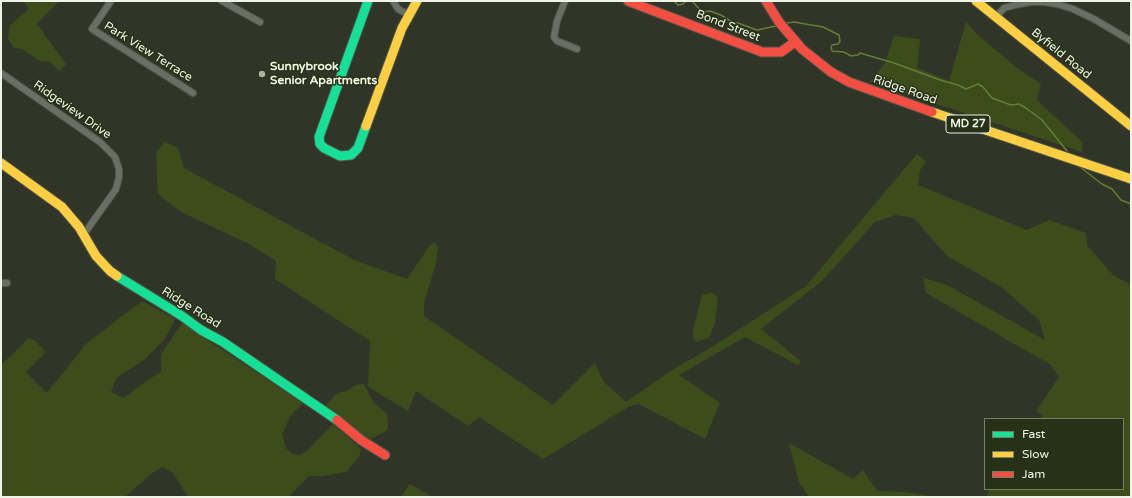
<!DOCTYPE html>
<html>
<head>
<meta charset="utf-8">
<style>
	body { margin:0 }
	#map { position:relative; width:1132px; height:498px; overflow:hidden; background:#303527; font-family:"Varela Round",sans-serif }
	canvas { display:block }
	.frame { position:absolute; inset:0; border:2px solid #eef5e5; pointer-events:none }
	.legend { position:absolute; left:984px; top:418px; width:140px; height:72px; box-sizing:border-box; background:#273117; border:1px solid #777f69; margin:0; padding:5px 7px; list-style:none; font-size:12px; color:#eef5e5 }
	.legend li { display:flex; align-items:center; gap:8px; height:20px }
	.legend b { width:20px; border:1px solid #777f69 }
</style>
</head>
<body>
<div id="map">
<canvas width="1132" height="498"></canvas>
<div class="frame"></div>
<ul class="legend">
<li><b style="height:5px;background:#16e098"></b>Fast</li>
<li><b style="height:5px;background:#ffcf43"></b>Slow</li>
<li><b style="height:5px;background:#f24e42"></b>Jam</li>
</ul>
</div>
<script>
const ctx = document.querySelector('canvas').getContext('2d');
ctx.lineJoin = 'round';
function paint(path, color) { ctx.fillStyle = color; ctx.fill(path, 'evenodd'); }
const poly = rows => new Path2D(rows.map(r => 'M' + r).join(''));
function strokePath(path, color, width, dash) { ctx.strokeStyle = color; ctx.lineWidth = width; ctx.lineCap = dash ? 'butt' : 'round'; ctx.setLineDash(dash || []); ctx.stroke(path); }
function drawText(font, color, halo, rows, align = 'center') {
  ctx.font = font + ' "Varela Round",sans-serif'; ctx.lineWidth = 3; ctx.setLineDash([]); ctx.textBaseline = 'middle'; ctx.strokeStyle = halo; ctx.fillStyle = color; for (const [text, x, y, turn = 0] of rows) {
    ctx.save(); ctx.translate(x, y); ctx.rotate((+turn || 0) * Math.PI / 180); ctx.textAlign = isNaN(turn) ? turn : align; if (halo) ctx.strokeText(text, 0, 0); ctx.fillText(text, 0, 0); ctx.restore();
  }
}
const green = poly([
	[23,1,59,1,37,24,66,64,60,71,50,62,40,61,22,49,14,48,8,39,10,25,29,9],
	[966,22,979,36,1021,71,1041,84,1037,100,1082,142,1082,152,870,82,885,63,894,36,920,39,917,68,949,81],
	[164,142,178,148,184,168,354,260,407,279,430,245,435,242,438,248,436,263,424,303,424,316,553,405,595,363,604,382,626,402,672,370,715,345,806,286,917,154,926,162,920,170,918,185,1027,230,1049,220,1086,233,1087,245,1113,275,1131,285,1131,497,986,497,990,489,1123,489,1123,419,1039,419,1043,416,1036,411,1059,377,1051,365,926,293,923,278,947,285,1045,340,1039,320,1001,287,947,256,914,218,896,215,875,222,822,281,761,329,801,361,798,365,745,337,679,375,720,403,705,439,639,404,630,406,543,459,479,417,468,426,416,391,408,411,368,387,370,341,275,279,276,261,251,245,181,212,158,194,156,153],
	[710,293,714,294,718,298,715,323,709,338,696,342,693,337,693,330,702,295],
	[142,301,175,319,165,339,144,360,116,378,111,392,124,398,149,379,161,372,161,354,182,323,303,403,291,415,282,434,286,448,294,455,299,455,308,450,333,424,361,449,359,457,346,472,323,476,309,476,290,495,290,497,188,497,173,473,162,467,151,474,125,497,1,497,1,365,29,338,34,340,46,352,26,372,47,393,87,343],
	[364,384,374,403,387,414,388,422,388,430,369,440,324,407,336,394,349,390,355,385],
	[789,443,853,479,863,470,877,491,904,492,937,497,809,497,799,482],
	[410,484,433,497,401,497]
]);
const stream = poly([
	[652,1,655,1],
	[674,1,678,5,683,4,686,1],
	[692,1,702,12,710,11,721,15,732,22,738,23,757,30,776,26],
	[787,23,794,22,823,27,839,35,840,41,838,44,832,45,831,47,832,51,844,52,851,56,858,55,860,53,894,63,943,81,958,85,966,89,978,84,983,87,992,98,1011,105,1019,104,1026,108,1042,120,1067,151],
	[1080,167,1102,184,1112,189,1121,200,1131,204]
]);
const street = poly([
	[111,1,92,29,193,93],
	[222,1,260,22],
	[393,1,398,9,409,15],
	[565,1,557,21,554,37,557,41,577,49],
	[996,17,1004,8,1015,5,1030,2,1044,2,1057,4,1073,9,1094,19,1131,41],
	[1,73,100,142,115,157,119,169,119,177,116,189,84,234],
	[1,283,7,283]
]);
const fast = poly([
	[366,126,358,148,351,155,340,156,324,148,320,144,319,137,368,1],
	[117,276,182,316,201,330,223,342,337,420]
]);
const slow = poly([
	[976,1,1131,126],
	[932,112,1131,179],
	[366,126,402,28,417,1],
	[1,163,62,207,79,227,96,256,110,271,117,276]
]);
const jam = poly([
	[628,1,762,52,781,52,795,42],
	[766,1,779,22,802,49,831,72,849,82,932,112],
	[337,420,361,440,385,455]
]);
const markers = [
	[262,74,4,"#acb2a2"]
];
const shields = [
	[968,124,44]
];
const shieldNames = [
	["MD 27",968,124]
];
const streetNames = [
	["Bond Street",728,26,21],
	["Park View Terrace",148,52,32],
	["Byfield Road",1061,54,39],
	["Ridge Road",905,90,19],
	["Ridgeview Drive",72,110,35],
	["Ridge Road",191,308,32]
];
const poiNames = [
	["Sunnybrook",270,67],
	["Senior Apartments",270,81]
];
paint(green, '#3c4d1b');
strokePath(stream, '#657d36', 1.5);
strokePath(street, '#4f5447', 8);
strokePath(fast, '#4f5447', 11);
strokePath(slow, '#4f5447', 11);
strokePath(jam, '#4f5447', 11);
strokePath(street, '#6a6f63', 6);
strokePath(fast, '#16e098', 9);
strokePath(slow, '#ffcf43', 9);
strokePath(jam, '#f24e42', 9);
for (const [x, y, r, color] of markers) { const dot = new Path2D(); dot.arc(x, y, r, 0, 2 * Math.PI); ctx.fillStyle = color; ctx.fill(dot); strokePath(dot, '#273117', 1.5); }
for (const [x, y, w] of shields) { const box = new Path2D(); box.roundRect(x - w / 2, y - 9, w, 18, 3); ctx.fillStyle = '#273117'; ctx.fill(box); strokePath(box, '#eef5e5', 1); }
drawText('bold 11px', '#eef5e5', null, shieldNames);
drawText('12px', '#eef5e5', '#273117', streetNames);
drawText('bold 12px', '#eef5e5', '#273117', poiNames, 'left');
</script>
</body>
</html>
